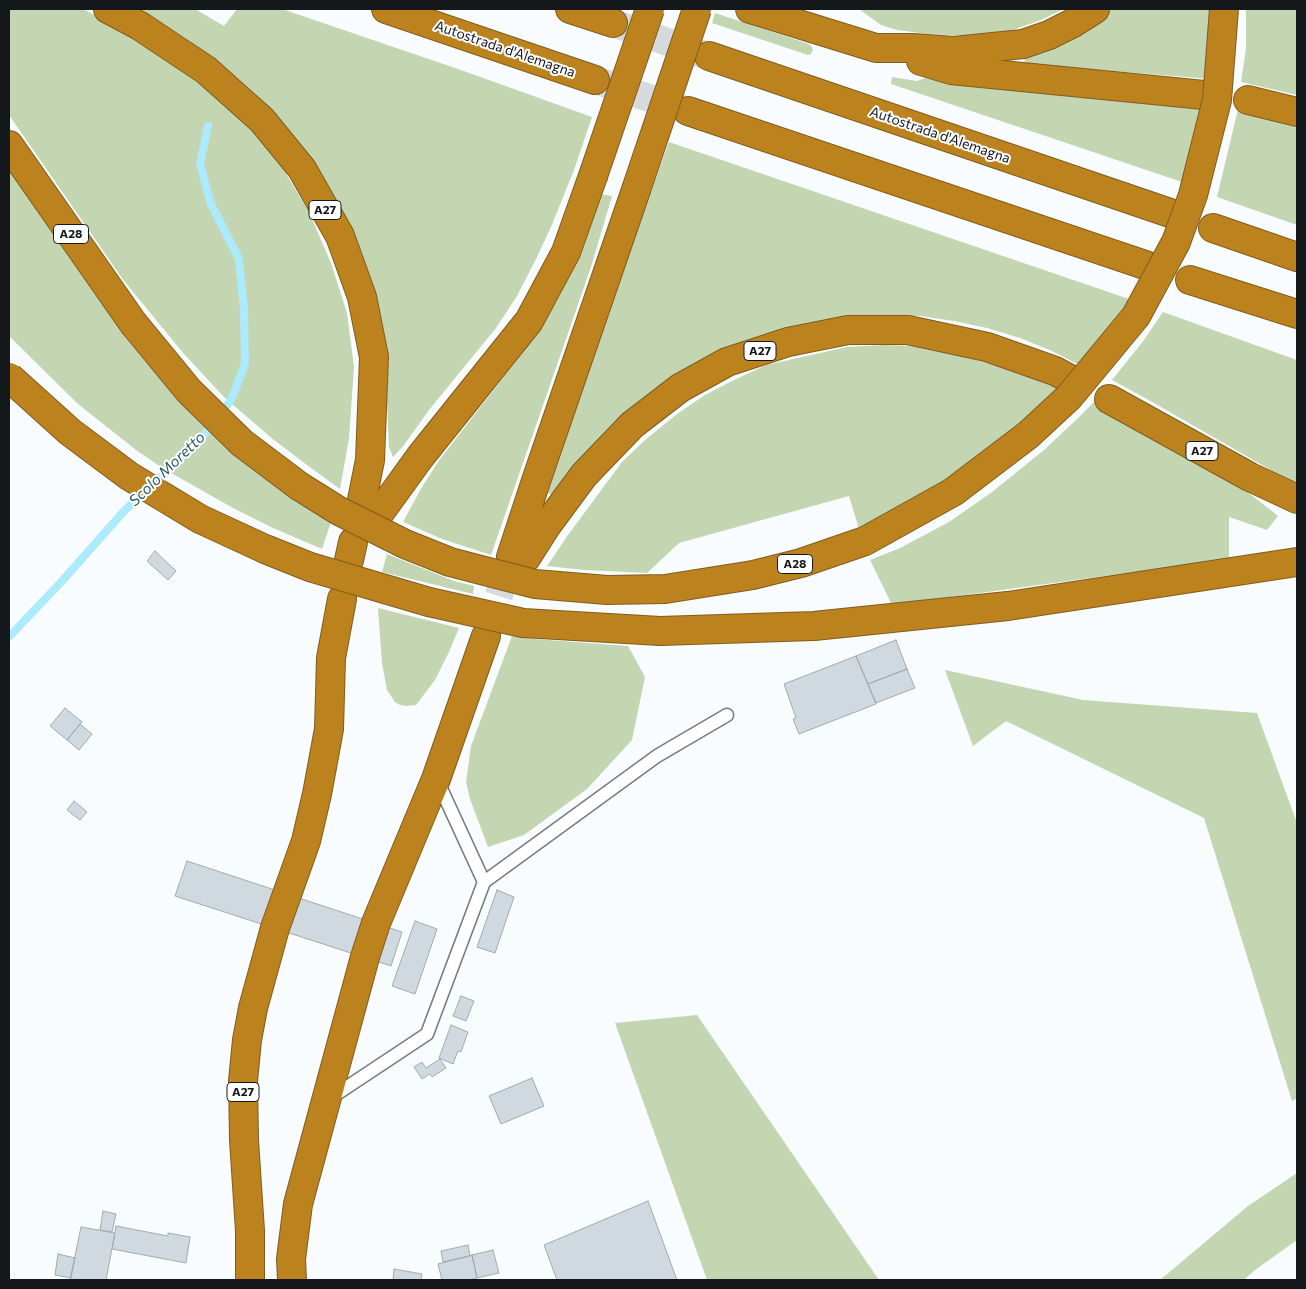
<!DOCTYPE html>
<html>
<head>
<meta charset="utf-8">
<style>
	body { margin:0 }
	#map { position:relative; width:1306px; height:1289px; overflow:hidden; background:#f8fcff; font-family:Commissioner,sans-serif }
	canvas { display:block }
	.frame { position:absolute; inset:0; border:10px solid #15181b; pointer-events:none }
</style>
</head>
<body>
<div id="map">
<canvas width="1306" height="1289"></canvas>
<div class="frame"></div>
</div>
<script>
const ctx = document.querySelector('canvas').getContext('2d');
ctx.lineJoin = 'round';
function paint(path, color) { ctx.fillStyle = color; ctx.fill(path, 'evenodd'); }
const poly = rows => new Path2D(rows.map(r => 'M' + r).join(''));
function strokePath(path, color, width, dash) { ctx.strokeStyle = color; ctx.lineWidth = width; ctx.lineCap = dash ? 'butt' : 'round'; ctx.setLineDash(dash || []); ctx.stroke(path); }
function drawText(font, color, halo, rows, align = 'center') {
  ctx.font = font + ' Commissioner,sans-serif'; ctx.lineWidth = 4; ctx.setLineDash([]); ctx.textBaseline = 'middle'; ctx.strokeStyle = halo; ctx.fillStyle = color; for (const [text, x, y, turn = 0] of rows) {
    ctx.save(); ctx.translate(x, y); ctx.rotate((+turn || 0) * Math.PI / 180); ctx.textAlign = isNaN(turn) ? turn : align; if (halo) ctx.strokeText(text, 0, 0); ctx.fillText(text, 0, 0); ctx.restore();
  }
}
const green = poly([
	[9,9,83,9,139,38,230,104,259,137,285,172,309,212,331,263,347,313,354,367,349,438,340,489,311,468,274,440,225,398,184,354,124,281,9,115],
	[141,9,195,9,224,26,237,9,282,9,461,70,592,117,574,170,551,227,536,259,517,296,496,328,429,410,404,445,396,454,393,457,389,447,385,356,381,324,366,273,295,142,259,97,224,66,184,37],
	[859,9,1064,9,1041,20,1010,31,966,36,928,34,897,30,881,25],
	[1109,9,1217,9,1212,79,1025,64,1024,56,1105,13],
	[1246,9,1297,9,1297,95,1241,82,1246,48],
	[715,13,809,44,812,47,813,50,811,54,808,55,712,23],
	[892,77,917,81,925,78,955,84,1208,108,1188,184,891,84],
	[1238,109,1297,122,1297,225,1217,197],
	[669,142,1132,300,1083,367,1052,351,1020,338,987,328,954,321,920,316,885,315,851,317,737,347,560,498,543,491],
	[9,161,121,332,140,355,199,418,247,462,298,502,331,522,322,549,273,528,233,508,164,469,136,450,78,404,9,336],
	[601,194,612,196,591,267,491,555,442,539,403,522,422,487,440,459,521,355,542,323],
	[1163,312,1297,360,1297,485,1154,403,1112,380,1144,340],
	[885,345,915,346,949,349,1067,387,954,483,859,529,849,496,679,543,647,573,584,570,547,566,568,535,622,462,645,440,677,414,705,395,732,381,766,365,847,347],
	[1094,402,1196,458,1231,479,1278,516,1267,530,1229,517,1229,559,892,605,870,560,900,548,949,522,992,492,1044,450,1078,418],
	[387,554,454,581,474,586,473,594,382,572],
	[378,608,459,628,449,652,435,680,416,705,407,706,400,705,395,702,387,690,382,663],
	[512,636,534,639,628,646,645,677,632,740,587,789,524,835,488,847,470,799,466,782,471,746],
	[945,670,1083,700,1257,713,1297,823,1297,1098,1292,1101,1204,818,1006,721,973,746],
	[697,1015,879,1280,707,1280,615,1023],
	[1297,1173,1297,1240,1255,1270,1244,1280,1160,1280,1248,1206]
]);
const stream = poly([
	[9,637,63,580,125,510,200,440,231,400,245,364,244,310,239,259,211,204,200,164,208,126]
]);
const building = poly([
	[155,551,176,571,168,580,147,561,155,551],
	[896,640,907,669,868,684,856,656,896,640],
	[856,656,876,704,799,734,793,719,796,718,784,684,856,656],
	[907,669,915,688,876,703,868,684,907,669],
	[65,708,82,722,67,740,50,726,65,708],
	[80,724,92,734,79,750,67,740,80,724],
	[74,801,87,812,80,820,67,810,74,801],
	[187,861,402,932,391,966,175,896,187,861],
	[497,890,514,897,495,953,477,947,497,890],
	[415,921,437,929,415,994,392,986,415,921],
	[461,996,474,1001,466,1021,453,1016,461,996],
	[451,1025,468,1032,461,1052,458,1051,453,1064,439,1058,451,1025],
	[440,1059,446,1068,432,1077,430,1074,422,1079,414,1067,422,1062,426,1068,440,1059],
	[532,1078,544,1106,501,1124,489,1096,532,1078],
	[648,1201,677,1280,557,1280,544,1245,648,1201],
	[103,1211,116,1214,112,1232,100,1230,103,1211],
	[116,1226,168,1236,168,1233,190,1237,186,1263,112,1249,116,1226],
	[81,1227,115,1233,106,1280,70,1280,81,1227],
	[468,1245,470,1256,443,1262,441,1251,468,1245],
	[493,1250,499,1273,477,1278,472,1255,493,1250],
	[58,1254,75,1258,71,1278,55,1275,58,1254],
	[472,1255,477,1278,469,1280,442,1280,438,1264,472,1255],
	[394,1269,422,1274,421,1280,393,1280,394,1269]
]);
const highwayTunnel = poly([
	[613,23,705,55],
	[595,80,688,111],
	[486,636,511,557]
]);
const lane = poly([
	[484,882,657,756,727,715],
	[329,1099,427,1034,484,882,438,782]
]);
const highway = poly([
	[108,9,140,26,206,70,262,120,302,169,340,236,362,297,374,357,370,460,362,500],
	[386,9,595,80],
	[570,9,613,23],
	[750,9,876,48,913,48,954,51,1023,44,1049,35,1073,23,1095,9],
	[709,56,1170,213],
	[921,61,951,70,1204,95],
	[1248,100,1297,112],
	[688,111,1148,266],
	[9,145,133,323],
	[1213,228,1297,257],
	[1190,280,1297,314],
	[1109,399,1250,477,1297,499],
	[381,511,420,457,529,321,566,252,593,176],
	[511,557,537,478,636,190],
	[526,558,547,525,584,475,632,425,680,388,727,362,788,342,848,330,908,330,987,347,1055,371,1070,379],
	[349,560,353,542],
	[1008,606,1297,562],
	[250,1280,250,1231,244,1140,243,1081,247,1040,253,1008,275,928,306,841,317,794,329,729,331,658,342,599],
	[292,1280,291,1259,298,1204,365,957,376,923,436,779,486,636]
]);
const highwayBridge = poly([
	[593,176,650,9],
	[636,190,697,9],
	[133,323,189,391,242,443,299,486,339,511,405,544,450,562,535,584,607,590,665,589,753,575,801,563,865,541,953,492,1028,435,1069,397,1136,316,1176,242,1193,195,1217,100,1224,9],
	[9,377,70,432,129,476,200,519,265,549,310,567,429,602,523,623,660,631,814,626,1008,606]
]);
const shields = [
	[325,210,32],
	[71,234,35],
	[760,351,32],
	[1202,451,32],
	[795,564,35],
	[243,1092,32]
];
const shieldNames = [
	["A27",325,210],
	["A28",71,234],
	["A27",760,351],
	["A27",1202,451],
	["A28",795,564],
	["A27",243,1092]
];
const streetNames = [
	["Autostrada d'Alemagna",505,49,19],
	["Autostrada d'Alemagna",940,135,19]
];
const waterNames = [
	["Scolo Moretto",167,469,-44]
];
paint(green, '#c4d5b2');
strokePath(stream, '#abebfd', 8);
paint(building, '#d0d8e0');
strokePath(building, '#a2aab1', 1);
strokePath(highwayTunnel, '#d6dadd', 28, [28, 14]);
strokePath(lane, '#747c82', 15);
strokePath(highway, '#815d1d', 30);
strokePath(lane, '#fff', 12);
strokePath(highway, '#bb821e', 28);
strokePath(highwayBridge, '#815d1d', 30, []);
strokePath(highwayBridge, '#bb821e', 28);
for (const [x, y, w] of shields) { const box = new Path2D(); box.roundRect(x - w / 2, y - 9.5, w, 19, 4); ctx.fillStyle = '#fff'; ctx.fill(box); strokePath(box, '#15181b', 1); }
drawText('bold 12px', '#15181b', null, shieldNames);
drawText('14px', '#15181b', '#fff', streetNames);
drawText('italic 15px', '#245866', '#fff', waterNames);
</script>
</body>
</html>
